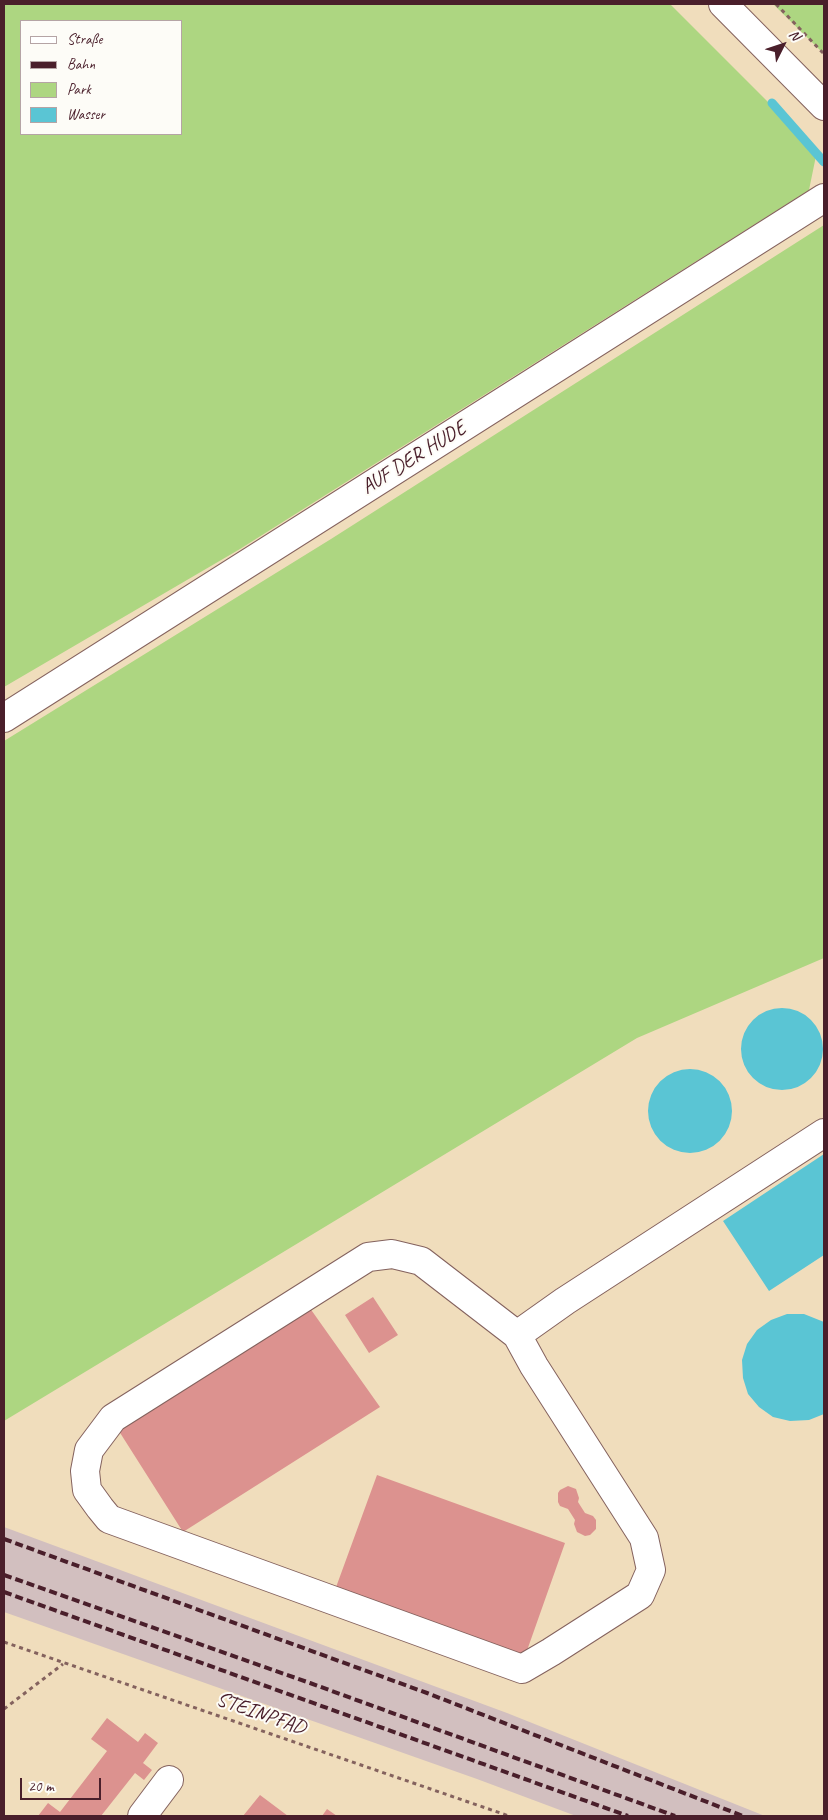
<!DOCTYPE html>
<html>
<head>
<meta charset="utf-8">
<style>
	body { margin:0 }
	#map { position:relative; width:828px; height:1820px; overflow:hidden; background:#f0ddbc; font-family:Caveat,sans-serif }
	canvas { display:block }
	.frame { position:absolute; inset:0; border:5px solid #4a1f2b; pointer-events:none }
	.legend { position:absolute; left:20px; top:20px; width:162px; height:115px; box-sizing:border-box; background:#fdfcf7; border:1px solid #b5a4a5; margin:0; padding:6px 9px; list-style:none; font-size:15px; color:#4a1f2b }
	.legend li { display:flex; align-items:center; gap:10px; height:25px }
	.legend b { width:25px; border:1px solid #b5a4a5 }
	.north { position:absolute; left:758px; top:20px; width:50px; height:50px; -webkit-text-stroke:4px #fdfcf7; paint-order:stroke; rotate:49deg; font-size:14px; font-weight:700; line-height:20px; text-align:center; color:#4a1f2b }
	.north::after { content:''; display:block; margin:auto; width:18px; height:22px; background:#4a1f2b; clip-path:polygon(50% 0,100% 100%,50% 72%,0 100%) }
	.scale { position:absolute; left:20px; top:1778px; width:81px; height:22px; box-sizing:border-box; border:2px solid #4a1f2b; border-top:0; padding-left:6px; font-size:15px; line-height:18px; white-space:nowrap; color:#4a1f2b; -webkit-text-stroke:4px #fdfcf7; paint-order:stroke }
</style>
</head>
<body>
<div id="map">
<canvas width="828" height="1820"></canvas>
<div class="frame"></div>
<ul class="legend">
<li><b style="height:6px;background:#fff"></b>Straße</li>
<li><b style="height:6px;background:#4a1f2b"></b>Bahn</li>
<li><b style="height:14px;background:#add681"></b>Park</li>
<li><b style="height:14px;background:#5ac5d4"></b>Wasser</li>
</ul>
<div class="north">N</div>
<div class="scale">20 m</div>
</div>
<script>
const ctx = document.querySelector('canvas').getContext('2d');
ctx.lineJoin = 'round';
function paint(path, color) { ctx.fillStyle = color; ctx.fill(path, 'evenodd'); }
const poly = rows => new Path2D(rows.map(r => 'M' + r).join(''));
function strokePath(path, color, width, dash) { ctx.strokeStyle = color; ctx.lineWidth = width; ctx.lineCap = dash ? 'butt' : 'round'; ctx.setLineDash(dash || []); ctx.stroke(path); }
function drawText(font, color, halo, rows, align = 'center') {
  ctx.font = font + ' Caveat,sans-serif'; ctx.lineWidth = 4; ctx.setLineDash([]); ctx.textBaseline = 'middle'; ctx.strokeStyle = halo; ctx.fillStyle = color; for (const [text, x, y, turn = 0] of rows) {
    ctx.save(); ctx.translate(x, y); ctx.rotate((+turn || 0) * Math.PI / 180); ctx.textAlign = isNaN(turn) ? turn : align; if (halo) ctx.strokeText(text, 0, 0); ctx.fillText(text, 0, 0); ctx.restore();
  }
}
const industrial = poly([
	[4,1527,507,1713,765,1816,576,1816,477,1779,4,1612]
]);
const green = poly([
	[4,4,670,4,817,151,809,190,240,549,4,687],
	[21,21,181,21,181,134,21,134],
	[773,4,824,4,824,54],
	[824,225,824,958,637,1038,4,1421,4,741,331,539]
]);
const water = poly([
	'741 1049a41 41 0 1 1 82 0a41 41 0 1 1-82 0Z',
	'648 1111a42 42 0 1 1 84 0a42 42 0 1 1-84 0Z',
	[824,1154,824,1255,769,1291,723,1221],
	[787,1314,804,1314,824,1322,824,1414,809,1420,790,1421,773,1417,759,1407,748,1394,743,1378,742,1360,747,1344,757,1330,771,1320]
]);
const stream = poly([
	[772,103,824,162]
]);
const building = poly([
	[373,1297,398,1335,369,1353,345,1315],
	[307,1304,380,1407,183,1532,117,1428],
	[377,1475,565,1543,524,1659,335,1590],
	[568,1486,576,1489,579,1498,578,1502,585,1513,593,1516,596,1520,596,1529,590,1535,585,1536,577,1532,574,1524,575,1520,568,1509,560,1506,558,1502,558,1493,560,1490],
	[107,1718,138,1742,145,1733,158,1743,143,1763,152,1770,144,1780,135,1773,101,1816,38,1816,48,1803,60,1812,107,1751,91,1739],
	[260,1795,288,1816,243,1816],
	[327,1809,337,1816,322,1816]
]);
const path = poly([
	[776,4,824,54],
	[4,1642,509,1816],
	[4,1709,63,1664]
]);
const minor = poly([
	[723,4,824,106],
	[4,718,824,198],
	[392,1254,421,1261,517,1335,534,1366,644,1538,651,1570,640,1595,551,1652,522,1669,109,1519,100,1508,87,1490,85,1471,89,1450,113,1418,368,1257,392,1254],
	[517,1335,565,1301,824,1133],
	[142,1816,169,1780]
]);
const rail = poly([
	[4,1539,427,1693,743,1816],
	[4,1575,310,1683,675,1816],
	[4,1592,628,1816]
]);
const streetNames = [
	["AUF DER HUDE",414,458,-32],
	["STEINPFAD",261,1714,19]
];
paint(industrial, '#d2bfbf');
paint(green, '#add681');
paint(water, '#5ac5d4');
strokePath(stream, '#5ac5d4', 9);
paint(building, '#dc928f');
strokePath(minor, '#84625e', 30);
strokePath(path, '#84625e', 3, [4, 4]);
strokePath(minor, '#fff', 28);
strokePath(rail, '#4a1f2b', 4, [8, 4]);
drawText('21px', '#4a1f2b', '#fdfcf7', streetNames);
</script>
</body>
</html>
